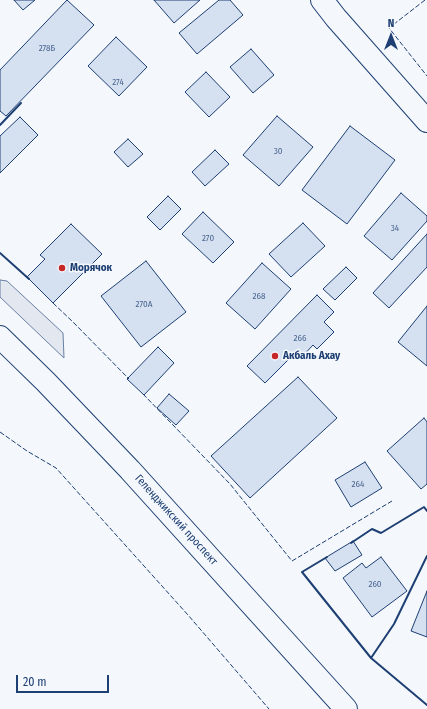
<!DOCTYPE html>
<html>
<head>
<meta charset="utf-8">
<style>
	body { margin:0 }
	#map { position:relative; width:427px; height:709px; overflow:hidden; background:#f4f7fb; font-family:"Fira Sans Condensed",sans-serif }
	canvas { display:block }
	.north { position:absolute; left:371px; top:16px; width:40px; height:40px; -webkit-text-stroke:3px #f4f7fb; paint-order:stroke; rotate:0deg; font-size:11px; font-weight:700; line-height:16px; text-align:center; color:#1d3f73 }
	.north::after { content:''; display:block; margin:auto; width:14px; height:18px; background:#1d3f73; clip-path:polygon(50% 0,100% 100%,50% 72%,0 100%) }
	.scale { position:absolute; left:16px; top:675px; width:93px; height:18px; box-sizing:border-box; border:2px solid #1d3f73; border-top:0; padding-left:5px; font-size:12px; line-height:14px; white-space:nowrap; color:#1d3f73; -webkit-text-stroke:3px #f4f7fb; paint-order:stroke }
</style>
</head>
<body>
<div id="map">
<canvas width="427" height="709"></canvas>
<div class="north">N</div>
<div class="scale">20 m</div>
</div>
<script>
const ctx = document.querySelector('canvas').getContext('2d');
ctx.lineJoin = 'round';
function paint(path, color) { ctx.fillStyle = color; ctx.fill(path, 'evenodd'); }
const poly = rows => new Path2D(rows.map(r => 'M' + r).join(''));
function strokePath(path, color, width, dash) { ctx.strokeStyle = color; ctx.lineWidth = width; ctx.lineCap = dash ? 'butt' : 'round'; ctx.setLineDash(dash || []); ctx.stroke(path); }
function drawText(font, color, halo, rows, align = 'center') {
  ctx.font = font + ' "Fira Sans Condensed",sans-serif'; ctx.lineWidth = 3; ctx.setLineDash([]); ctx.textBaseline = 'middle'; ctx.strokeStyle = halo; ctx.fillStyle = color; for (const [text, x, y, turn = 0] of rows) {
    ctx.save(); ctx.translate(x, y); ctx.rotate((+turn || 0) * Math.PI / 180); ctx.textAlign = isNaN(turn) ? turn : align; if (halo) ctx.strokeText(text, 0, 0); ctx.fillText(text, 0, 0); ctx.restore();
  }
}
const parking = poly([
	[0,280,7,281,63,333,64,358,0,297,0,280]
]);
const building = poly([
	[14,0,35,0,23,10,14,0],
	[67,0,94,25,6,116,0,111,0,70,67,0],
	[154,0,200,0,174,23,154,0],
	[219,0,230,0,243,15,197,54,179,33,219,0],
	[116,37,147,67,119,96,88,66,116,37],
	[251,49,274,75,253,93,230,67,251,49],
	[206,72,230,97,209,117,185,92,206,72],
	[277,116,313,147,279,186,243,155,277,116],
	[20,117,38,135,0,173,0,136,20,117],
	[350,126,395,160,347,224,302,190,350,126],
	[128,139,143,154,128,167,114,152,128,139],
	[215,150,229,164,205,186,192,172,215,150],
	[401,193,427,216,427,221,392,260,364,236,401,193],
	[168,196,181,209,160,230,147,217,168,196],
	[203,212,234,242,213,263,182,234,203,212],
	[303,223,325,246,291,277,269,254,303,223],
	[71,224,102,254,53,303,27,277,45,259,40,255,71,224],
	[427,234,427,267,389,308,373,293,427,234],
	[146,261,186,312,141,347,101,296,146,261],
	[262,263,291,289,255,329,226,303,262,263],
	[346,267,357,278,335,300,323,289,346,267],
	[317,295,334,312,324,322,334,332,317,349,313,345,300,359,295,353,265,383,247,366,317,295],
	[427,306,427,366,398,342,427,306],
	[158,347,174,363,144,395,127,379,158,347],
	[298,377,337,418,250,498,211,456,298,377],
	[169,394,189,411,176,425,157,408,169,394],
	[424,418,427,422,427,484,421,489,387,451,424,418],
	[365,462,382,488,351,507,335,480,365,462],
	[353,541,362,555,335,571,325,558,353,541],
	[381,557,407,591,372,617,343,578,362,563,366,568,381,557],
	[427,591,427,637,411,631,427,591]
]);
const minor = poly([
	[322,0,336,18,427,121]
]);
const major = poly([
	[0,337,46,382,130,470,346,709]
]);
const fence = poly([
	[425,0,389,28,427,76],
	[53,303,73,322,129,379],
	[143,394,230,484,292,561,392,501],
	[0,432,27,451,56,468,188,615,269,709]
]);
const wall = poly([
	[0,125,21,103],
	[0,253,29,279],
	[351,543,372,529,381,533,424,507,427,511],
	[327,557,302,572,371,658,427,705],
	[371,658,394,624,427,556]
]);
const markers = [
	[62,268,4,"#c62828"],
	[275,356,4,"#c62828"]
];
const numberNames = [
	["278Б",47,48],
	["274",118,82],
	["30",278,151],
	["34",395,228],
	["270",208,238],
	["268",259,296],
	["270А",144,304],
	["266",300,338],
	["264",358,484],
	["260",375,584]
];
const poiNames = [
	["Морячок",70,268],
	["Акбаль Ахау",283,356]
];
const streetNames = [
	["Геленджикский проспект",176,520,48]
];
paint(parking, '#e3e8f0');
strokePath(parking, '#687fa3', 1);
paint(building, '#d5e0f0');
strokePath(building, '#1d3f73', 1);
strokePath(minor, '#1d3f73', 24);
strokePath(major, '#1d3f73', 24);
strokePath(minor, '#f4f7fb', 22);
strokePath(major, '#f4f7fb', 22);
strokePath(fence, '#1d3f73', 1, [5, 2]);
strokePath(wall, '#1d3f73', 2);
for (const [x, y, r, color] of markers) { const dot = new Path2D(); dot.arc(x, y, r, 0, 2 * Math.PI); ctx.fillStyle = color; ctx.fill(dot); strokePath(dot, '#f4f7fb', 1.5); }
drawText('9px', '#4b6792', null, numberNames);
drawText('bold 11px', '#1d3f73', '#f4f7fb', poiNames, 'left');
drawText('11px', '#1d3f73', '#f4f7fb', streetNames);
</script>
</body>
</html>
